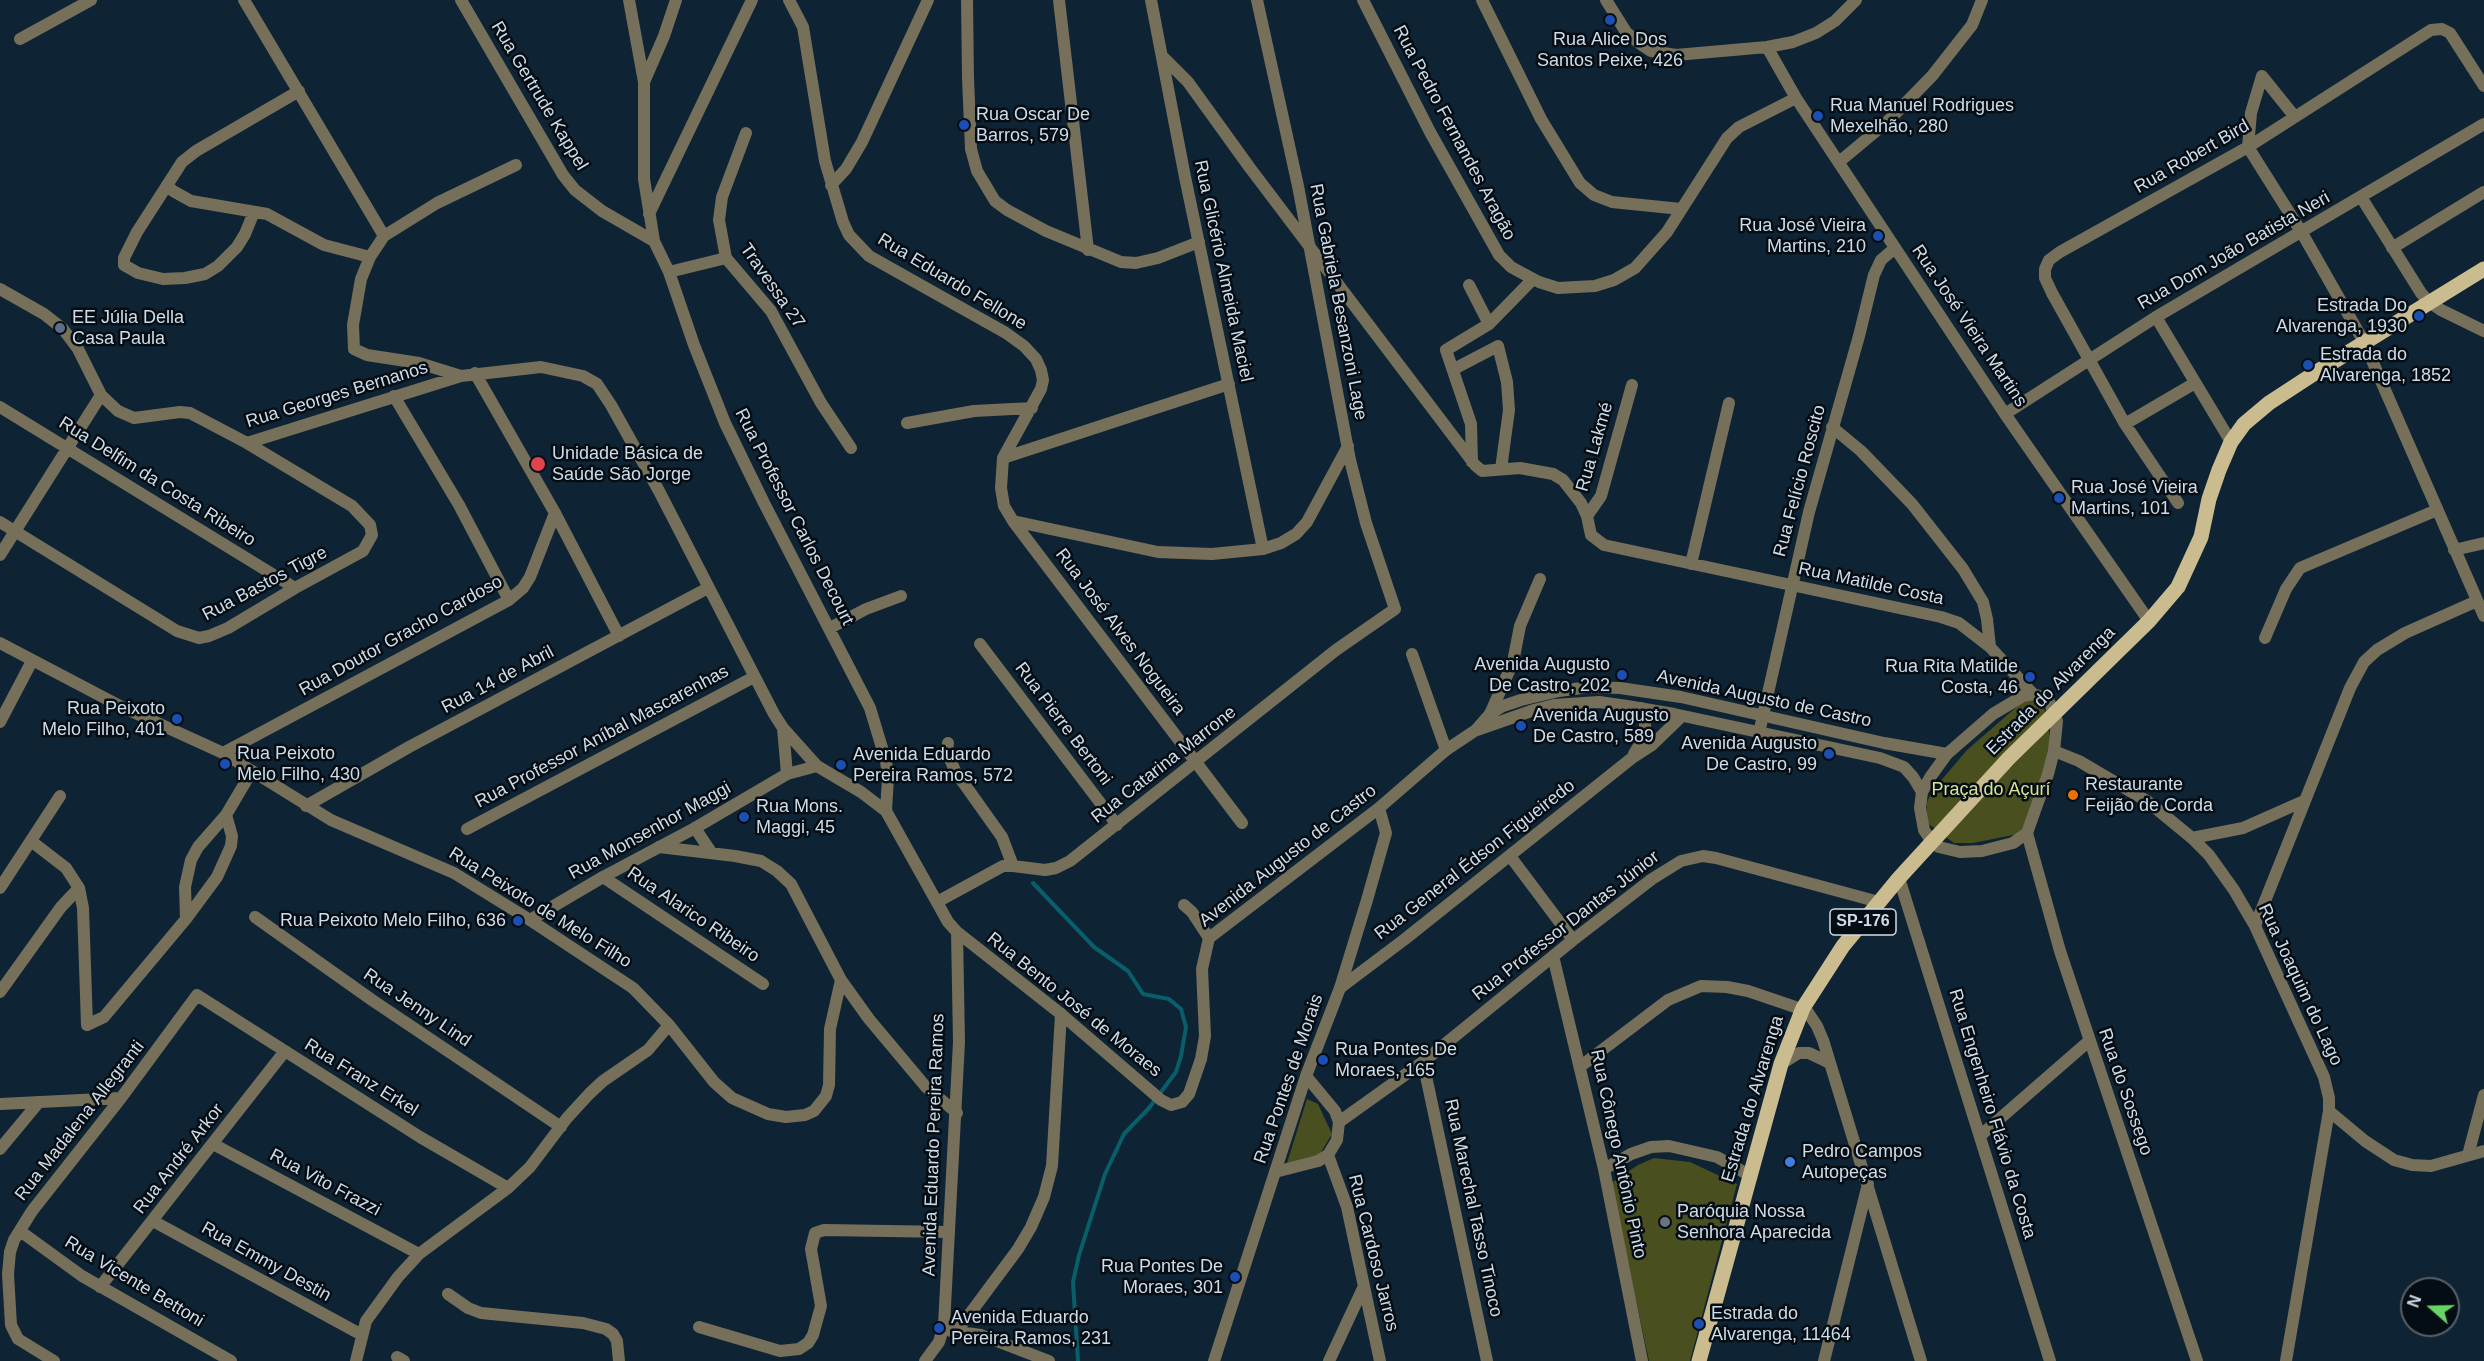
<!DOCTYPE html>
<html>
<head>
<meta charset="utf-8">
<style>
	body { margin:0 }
	#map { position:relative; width:2484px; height:1361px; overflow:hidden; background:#0e2434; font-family:Helvetica,sans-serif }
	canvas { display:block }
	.north { position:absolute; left:2400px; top:1277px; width:60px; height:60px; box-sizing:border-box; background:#050d14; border:2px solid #566068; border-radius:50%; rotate:290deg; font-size:16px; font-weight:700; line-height:24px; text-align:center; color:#cfdce7 }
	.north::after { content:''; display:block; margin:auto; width:21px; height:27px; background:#68d465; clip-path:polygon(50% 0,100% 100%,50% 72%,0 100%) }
</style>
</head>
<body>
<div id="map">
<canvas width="2484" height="1361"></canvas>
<div class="north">N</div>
</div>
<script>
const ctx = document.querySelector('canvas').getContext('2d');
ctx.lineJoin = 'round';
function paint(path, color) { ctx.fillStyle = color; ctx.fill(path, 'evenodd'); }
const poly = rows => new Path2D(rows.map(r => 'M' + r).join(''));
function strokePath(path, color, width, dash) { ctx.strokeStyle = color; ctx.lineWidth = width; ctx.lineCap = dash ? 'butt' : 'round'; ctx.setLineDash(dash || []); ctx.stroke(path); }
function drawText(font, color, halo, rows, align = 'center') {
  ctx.font = font + ' Helvetica,sans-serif'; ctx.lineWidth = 5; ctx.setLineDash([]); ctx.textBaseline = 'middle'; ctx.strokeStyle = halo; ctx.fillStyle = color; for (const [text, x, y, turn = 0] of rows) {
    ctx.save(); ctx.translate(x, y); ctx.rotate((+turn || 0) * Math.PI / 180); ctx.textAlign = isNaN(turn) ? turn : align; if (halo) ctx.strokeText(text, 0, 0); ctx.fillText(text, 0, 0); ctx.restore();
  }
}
const green = poly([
	[2031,699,2040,703,2046,712,2051,746,2026,829,2013,835,1973,843,1954,843,1926,822,1927,802,1933,790,1967,750,2020,704],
	[1307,1099,1318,1104,1332,1134,1318,1157,1287,1163],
	[1654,1158,1690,1162,1737,1184,1690,1361,1649,1361,1611,1183,1638,1165]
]);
const stream = poly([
	[1033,883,1094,947,1128,971,1143,994,1169,999,1181,1009,1186,1027,1181,1056,1176,1072,1149,1108,1124,1134,1105,1174,1079,1255,1073,1282,1078,1361]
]);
const minor = poly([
	[244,0,384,236],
	[461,0,563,175,575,190,602,211,654,241],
	[629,0,644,82,644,179,654,241,669,272,694,345,725,423,764,503,870,708,886,761,888,777,886,811],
	[789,0,803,27,825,161,843,222,849,235,869,256,1006,333,1024,346,1036,359,1041,370,1043,380,1041,389,1003,458,1001,488,1004,506,1013,521,1242,823],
	[967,0,968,78,971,149,977,171,995,201,1007,210,1046,231,1121,262,1136,263,1158,258,1199,242],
	[1059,0,1088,250],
	[1151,0,1185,177,1263,549],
	[1363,0,1430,132,1499,255,1511,267,1522,273,1539,282,1558,288,1595,286,1614,280,1635,268,1667,232,1727,138,1739,127,1796,98],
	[1482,0,1541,119,1580,183,1594,195,1612,202,1681,209],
	[1606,0,1626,32,1639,43,1651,51,1676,55,1767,47,1793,42,1816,33,1835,21,1856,0],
	[20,39,91,0],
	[1767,47,1796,98,2005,414,2149,621],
	[1162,56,1188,82,1250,168,1475,465,1482,471,1520,468,1553,474,1563,480,1581,503,1587,516,1591,535,1604,545,1941,617,1959,623,1990,647,2033,694],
	[644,82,664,36,676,0],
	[2295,117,2262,76,2251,113,2248,147,2302,233,2364,342,2484,616],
	[746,133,722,197,719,220,726,258,771,311,821,403,851,448],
	[1839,162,1887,122,1932,76,1972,25,1982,0],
	[516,165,437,203,384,236,370,257,361,279,353,325,354,349,367,355,419,363,461,376,541,367,583,376,597,384,611,405,659,491,774,714,783,728,817,766],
	[167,185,173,191,191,201,267,214,324,245,370,257],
	[831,185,846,169,862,142,928,0],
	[2361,197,2421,293,2428,301,2441,310,2484,331],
	[254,212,245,234,237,247,218,266,205,274,185,278,163,279,138,273,124,265,124,258,137,232,182,162,196,151,299,91],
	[649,214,752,0],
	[2392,248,2484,192],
	[669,272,726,258],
	[1469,285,1489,324,1446,350,1471,424,1472,462],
	[0,289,44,314,63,329,78,349,101,395,118,411,134,418,180,412,190,413,247,443,461,376],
	[2156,317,2231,442],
	[1489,324,1533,279],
	[1454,369,1498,346,1507,382,1509,410,1501,469],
	[475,373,555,513,619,636],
	[394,396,459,505,509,600],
	[0,407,295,588],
	[2005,414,2156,317,2484,124],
	[907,423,974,411,1032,408],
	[2125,424,2195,383],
	[1832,427,1861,451,1912,504,1963,569,1983,602,1987,619,1990,647],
	[1003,458,1229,384],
	[2178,503,2125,424,2052,293,2045,278,2045,269,2049,260,2060,252,2248,147,2431,30,2442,29,2450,33,2484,86],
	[1587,516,1601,496,1632,385],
	[1013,521,1158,552,1212,554,1263,549,1281,543,1296,534,1307,522,1348,446],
	[0,522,177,631,199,638,209,636,228,628,295,588,363,551,372,535,370,525,352,506,247,443],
	[2454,550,2484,543],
	[0,555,101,395],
	[1691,564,1729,403],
	[830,628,866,609,901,596],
	[2265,638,2286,589,2300,568,2437,510],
	[980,644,1117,825],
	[1412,654,1446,750],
	[1490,714,1513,662,1520,626,1540,579],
	[0,722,32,661],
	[783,728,787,774],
	[1759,733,1809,512,1859,336,1874,275,1881,260,1895,248],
	[948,743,947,751,955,771,1002,837,1013,866],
	[2054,751,2079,761,2147,801,2192,838,2209,855,2234,890,2255,926,2324,1077,2329,1098,2329,1111,2286,1361],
	[223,753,509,600,523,588,530,577,555,513],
	[1634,754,1642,741,1645,729,1645,717,1641,708],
	[306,806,409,747,708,588],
	[695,828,711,852],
	[467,829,754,677],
	[2027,833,2060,951,2197,1361],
	[2192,838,2243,828,2304,801],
	[31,841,66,868,79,888],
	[659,847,735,856,761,861,777,871,791,884,841,980,869,1019,926,1087,957,1113],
	[1510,856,1573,940],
	[603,877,763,984],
	[1899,878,2050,1361],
	[0,888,60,796],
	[937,902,1003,866,1013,866,1045,870,1056,868,1070,861,1336,650,1395,609,1366,523,1350,460,1298,186,1257,0],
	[1184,905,1192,912,1209,938],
	[255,917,372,1000,561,1127],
	[186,919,185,887,191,860,198,847,226,815,252,771],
	[530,920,633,988,669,1025,714,1082,732,1098,768,1114,786,1117,805,1115,814,1111,826,1096,829,1085,830,1029,841,980],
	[2255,926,2350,688,2364,662,2377,650,2405,633,2477,601],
	[1553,956,1604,1169,1642,1361],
	[1340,988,1405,939,1632,758,1652,745,1682,716],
	[0,992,61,907,79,888,83,908,87,1025,104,1017,186,919,217,877,231,846,232,836,226,815],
	[1423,1062,1487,1361],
	[1781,1064,1799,1053,1809,1053,1830,1063],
	[1581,1066,1668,1000,1701,986,1727,987,1748,991,1807,1011,1817,1026,1823,1040,1921,1361],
	[0,1104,121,1098],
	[2329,1111,2365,1141,2394,1160,2412,1165,2431,1166,2484,1151],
	[1339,1122,1423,1062,1573,940,1652,879,1681,861,1703,856,1716,858,1879,902],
	[1981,1135,2089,1041],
	[213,1144,419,1254],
	[0,1149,39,1102],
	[1328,1155,1347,1207,1380,1361],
	[2468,1155,2484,1095],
	[1604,1169,1631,1154,1651,1147,1669,1146,1717,1157,1749,1175],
	[1275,1172,1318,1161,1328,1155,1337,1140,1339,1122,1335,1111,1306,1076],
	[153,1221,362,1335],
	[20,1231,82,1276,231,1361],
	[100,1287,285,1051],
	[448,1294,468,1308,481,1313,583,1323,606,1329,613,1334,617,1341,619,1361],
	[699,1327,780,1351,799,1349,808,1343,813,1335,821,1306,811,1249,815,1233,824,1230,949,1232],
	[951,1331,981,1335,1049,1361],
	[957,1331,1018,1249,1031,1227,1044,1197,1052,1166,1061,1014],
	[397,1357,404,1361],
	[54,1361,18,1339,11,1325,8,1274,10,1252,14,1240,32,1211,121,1098,197,995,420,1137,508,1188],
	[356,1361,366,1321,398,1277,419,1254,508,1188,530,1167,567,1118,590,1093,603,1081,648,1050,669,1025],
	[1329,1361,1364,1286],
	[1824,1361,1868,1184]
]);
const tertiary = poly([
	[0,643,120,706,223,753,331,820,454,873,530,920,603,877,695,828,787,774,817,766,861,792,886,811,948,922,957,932,1061,1014,1161,1100,1171,1105,1182,1102,1189,1094,1201,1059,1205,1036,1202,969,1209,938,1379,808,1446,750,1476,730,1490,714,1503,706,1521,700,1559,691,1589,687,1620,688,1681,697,1884,743,1947,754],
	[2033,694,2048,699,2057,721,2054,751,2048,774,2027,833,2013,843,1982,851,1960,852,1939,847,1932,842,1924,830,1920,808,1922,792,1931,776,1947,754,1993,714,2023,696,2033,694],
	[1477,730,1534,710,1554,705,1599,702,1627,706,1674,714,1880,758,1904,767,1913,777,1922,792],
	[925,1361,939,1342,944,1325,959,1042,957,932],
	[1214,1361,1306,1076,1340,988,1367,900,1386,833,1379,808]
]);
const primary = poly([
	[1699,1361,1781,1064,1803,1008,1843,946,1899,878,2009,758,2149,621,2178,587,2201,537,2209,499,2219,470,2231,442,2244,424,2269,403,2315,373,2484,269]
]);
const markers = [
	[1610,20,6,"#1a4fb4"],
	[1818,116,6,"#1a4fb4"],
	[964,125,6,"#1a4fb4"],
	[1878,236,6,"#1a4fb4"],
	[2419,316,6,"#1a4fb4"],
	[60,328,6,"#5c6f8a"],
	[2308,365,6,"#1a4fb4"],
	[538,464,8,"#e0444e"],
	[2059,498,6,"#1a4fb4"],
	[1622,675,6,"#1a4fb4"],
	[2030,677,6,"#1a4fb4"],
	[177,719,6,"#1a4fb4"],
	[1521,726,6,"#1a4fb4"],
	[1829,754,6,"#1a4fb4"],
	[225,764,6,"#1a4fb4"],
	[841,765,6,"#1a4fb4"],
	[2073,795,6,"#e8710a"],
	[744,817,6,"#1a4fb4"],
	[518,921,6,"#1a4fb4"],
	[1323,1060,6,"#1a4fb4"],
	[1790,1162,6,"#3f7fe0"],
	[1665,1222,6,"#6b7280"],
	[1235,1277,6,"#1a4fb4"],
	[1699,1324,6,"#1a4fb4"],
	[939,1328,6,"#1a4fb4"]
];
const shields = [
	[1863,922,66]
];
const shieldNames = [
	["SP-176",1863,922]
];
const poiNames = [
	["Rua Alice Dos",1610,40,"center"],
	["Santos Peixe, 426",1610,61,"center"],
	["Rua Manuel Rodrigues",1830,106],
	["Mexelhão, 280",1830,127],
	["Rua Oscar De",976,115],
	["Barros, 579",976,136],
	["Rua José Vieira",1866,226,"right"],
	["Martins, 210",1866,247,"right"],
	["Estrada Do",2407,306,"right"],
	["Alvarenga, 1930",2407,327,"right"],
	["EE Júlia Della",72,318],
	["Casa Paula",72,339],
	["Estrada do",2320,355],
	["Alvarenga, 1852",2320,376],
	["Unidade Básica de",552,454],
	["Saúde São Jorge",552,475],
	["Rua José Vieira",2071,488],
	["Martins, 101",2071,509],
	["Avenida Augusto",1610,665,"right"],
	["De Castro, 202",1610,686,"right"],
	["Rua Rita Matilde",2018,667,"right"],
	["Costa, 46",2018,688,"right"],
	["Rua Peixoto",165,709,"right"],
	["Melo Filho, 401",165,730,"right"],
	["Avenida Augusto",1533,716],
	["De Castro, 589",1533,737],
	["Avenida Augusto",1817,744,"right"],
	["De Castro, 99",1817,765,"right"],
	["Rua Peixoto",237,754],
	["Melo Filho, 430",237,775],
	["Avenida Eduardo",853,755],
	["Pereira Ramos, 572",853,776],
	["Restaurante",2085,785],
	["Feijão de Corda",2085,806],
	["Rua Mons.",756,807],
	["Maggi, 45",756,828],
	["Rua Peixoto Melo Filho, 636",506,921,"right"],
	["Rua Pontes De",1335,1050],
	["Moraes, 165",1335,1071],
	["Pedro Campos",1802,1152],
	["Autopeças",1802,1173],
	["Paróquia Nossa",1677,1212],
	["Senhora Aparecida",1677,1233],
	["Rua Pontes De",1223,1267,"right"],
	["Moraes, 301",1223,1288,"right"],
	["Estrada do",1711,1314],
	["Alvarenga, 11464",1711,1335],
	["Avenida Eduardo",951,1318],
	["Pereira Ramos, 231",951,1339]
];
const streetNames = [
	["Rua Gertrude Kappel",539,96,59],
	["Rua Pedro Fernandes Aragão",1454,133,62],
	["Rua Robert Bird",2192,157,-30],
	["Rua Dom João Batista Neri",2234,251,-30],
	["Rua Glicério Almeida Maciel",1223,271,78],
	["Rua Eduardo Fellone",952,282,31],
	["Travessa 27",772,286,55],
	["Rua Gabriela Besanzoni Lage",1338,302,79],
	["Rua José Vieira Martins",1969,326,56],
	["Rua Georges Bernanos",337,395,-17],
	["Rua Lakmé",1595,447,-74],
	["Rua Felício Roscito",1800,481,-75],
	["Rua Delfim da Costa Ribeiro",157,482,32],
	["Rua Professor Carlos Decourt",794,517,63],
	["Rua Bastos Tigre",265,584,-28],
	["Rua Matilde Costa",1871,584,12],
	["Rua José Alves Nogueira",1120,632,53],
	["Rua Doutor Gracho Cardoso",401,636,-29],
	["Rua 14 de Abril",498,680,-28],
	["Estrada do Alvarenga",2051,691,-45],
	["Avenida Augusto de Castro",1764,699,12],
	["Rua Pierre Bertoni",1063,724,53],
	["Rua Professor Aníbal Mascarenhas",602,737,-28],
	["Rua Catarina Marrone",1164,765,-38],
	["Rua Monsenhor Maggi",650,831,-29],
	["Avenida Augusto de Castro",1288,856,-38],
	["Rua General Édson Figueiredo",1475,860,-38],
	["Rua Peixoto de Melo Filho",540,908,32],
	["Rua Alarico Ribeiro",693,915,34],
	["Rua Professor Dantas Júnior",1566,926,-38],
	["Rua Joaquim do Lago",2300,985,65],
	["Rua Bento José de Moraes",1074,1005,39],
	["Rua Jenny Lind",417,1008,34],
	["Rua Franz Erkel",361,1078,32],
	["Rua Pontes de Morais",1289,1079,-71],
	["Rua do Sossego",2125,1092,71],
	["Estrada do Alvarenga",1753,1099,-73],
	["Rua Engenheiro Flávio da Costa",1992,1114,73],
	["Rua Madalena Allegranti",80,1121,-52],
	["Avenida Eduardo Pereira Ramos",934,1145,-88],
	["Rua Cônego Antônio Pinto",1618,1154,78],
	["Rua André Arkor",179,1159,-52],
	["Rua Vito Frazzi",325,1183,28],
	["Rua Marechal Tasso Tinoco",1473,1208,78],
	["Rua Cardoso Jarros",1373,1253,76],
	["Rua Emmy Destin",266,1262,29],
	["Rua Vicente Bettoni",134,1282,31]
];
const parkNames = [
	["Praça do Açurí",1991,790]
];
paint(green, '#494f1e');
strokePath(stream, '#085e69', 4);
strokePath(minor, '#766f59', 12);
strokePath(tertiary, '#766f59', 12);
strokePath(primary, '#cbbc8f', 15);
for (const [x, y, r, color] of markers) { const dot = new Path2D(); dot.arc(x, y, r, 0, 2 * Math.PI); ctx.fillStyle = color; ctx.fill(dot); strokePath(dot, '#050d14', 2); }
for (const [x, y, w] of shields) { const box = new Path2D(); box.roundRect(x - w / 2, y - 13, w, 26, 4.5); ctx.fillStyle = '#050d14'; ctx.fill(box); strokePath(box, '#cfdce7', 1.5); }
drawText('bold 16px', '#cfdce7', null, shieldNames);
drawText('18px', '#cfdce7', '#050d14', poiNames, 'left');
drawText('18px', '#cfdce7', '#050d14', streetNames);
drawText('18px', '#d6e291', '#050d14', parkNames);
</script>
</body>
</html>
